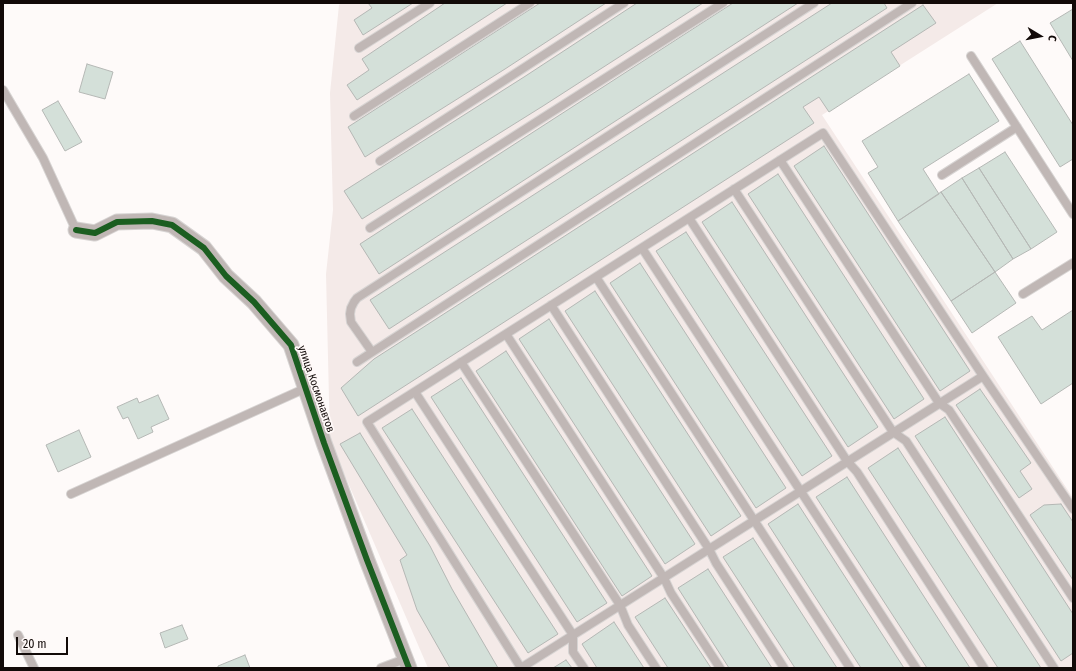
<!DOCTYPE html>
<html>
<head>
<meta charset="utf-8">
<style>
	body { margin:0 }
	#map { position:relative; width:1076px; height:671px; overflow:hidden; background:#fefaf9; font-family:"Fira Sans Condensed",sans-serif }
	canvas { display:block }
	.frame { position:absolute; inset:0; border:4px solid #120a08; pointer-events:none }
	.north { position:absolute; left:1020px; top:16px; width:40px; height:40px; -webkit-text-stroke:3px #fff9f8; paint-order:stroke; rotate:100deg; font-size:11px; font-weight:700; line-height:16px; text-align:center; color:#120a08 }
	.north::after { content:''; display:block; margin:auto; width:14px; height:18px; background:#120a08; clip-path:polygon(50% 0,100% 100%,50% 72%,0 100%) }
	.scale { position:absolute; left:16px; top:637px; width:52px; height:18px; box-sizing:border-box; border:2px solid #120a08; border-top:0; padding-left:5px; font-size:12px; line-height:14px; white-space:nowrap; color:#120a08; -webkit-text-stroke:3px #fff9f8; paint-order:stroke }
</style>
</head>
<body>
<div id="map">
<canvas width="1076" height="671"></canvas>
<div class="frame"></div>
<div class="north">С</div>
<div class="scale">20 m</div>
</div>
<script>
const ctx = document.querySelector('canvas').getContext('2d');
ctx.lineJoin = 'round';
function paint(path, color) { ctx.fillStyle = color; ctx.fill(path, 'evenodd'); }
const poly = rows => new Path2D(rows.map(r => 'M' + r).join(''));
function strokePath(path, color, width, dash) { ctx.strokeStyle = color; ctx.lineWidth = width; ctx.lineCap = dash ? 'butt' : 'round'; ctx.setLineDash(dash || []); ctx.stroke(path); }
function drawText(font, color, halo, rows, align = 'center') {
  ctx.font = font + ' "Fira Sans Condensed",sans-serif'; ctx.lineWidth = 3.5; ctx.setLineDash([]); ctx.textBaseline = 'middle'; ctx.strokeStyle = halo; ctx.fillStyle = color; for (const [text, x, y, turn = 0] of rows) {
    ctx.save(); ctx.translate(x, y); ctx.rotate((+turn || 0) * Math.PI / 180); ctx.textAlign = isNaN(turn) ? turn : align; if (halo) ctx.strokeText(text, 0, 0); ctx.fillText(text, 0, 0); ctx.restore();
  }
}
const built = poly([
	[341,3,998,3,822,115,1073,498,1073,668,428,668,330,441,326,274,333,210,330,93,339,5]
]);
const building = poly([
	[368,3,413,3,363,35,354,20,372,8,368,3],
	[445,3,507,3,357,100,347,85,369,70,362,59,445,3],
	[540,3,606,3,505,69,365,157,348,127,540,3],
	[637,3,703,3,543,106,362,219,344,191,524,77,637,3],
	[733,3,798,3,379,274,360,244,733,3],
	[832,3,884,3,887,8,389,329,370,300,832,3],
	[923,5,936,23,891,52,900,66,829,112,819,97,803,107,814,123,358,416,341,388,374,359,923,5],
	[1073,9,1073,61,1050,23,1073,9],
	[1020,41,1073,125,1073,159,1060,167,992,59,1020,41],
	[87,64,113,72,105,99,79,92,87,64],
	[969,74,999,121,923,169,939,194,898,221,868,173,878,167,862,141,969,74],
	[58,101,82,142,65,151,42,110,58,101],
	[824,146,970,371,940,391,794,166,824,146],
	[1005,152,1057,232,1031,249,979,168,1005,152],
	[979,168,1031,249,1013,259,962,178,979,168],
	[778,174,924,399,894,419,748,194,778,174],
	[962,178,1013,259,995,272,941,192,962,178],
	[941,192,995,272,951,301,898,221,941,192],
	[732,202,878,427,848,447,702,222,732,202],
	[686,232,832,456,802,476,656,251,686,232],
	[640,263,786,488,756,508,610,283,640,263],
	[995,272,1016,303,972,333,951,301,995,272],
	[595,291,741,516,711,536,565,311,595,291],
	[1073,310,1073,383,1041,404,998,337,1032,316,1042,330,1073,310],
	[549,319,695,544,665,564,519,339,549,319],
	[506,351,652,576,622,596,476,371,506,351],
	[461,378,607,603,577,622,431,397,461,378],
	[980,389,1031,463,1020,471,1032,489,1019,498,956,405,980,389],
	[158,395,169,419,151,427,153,432,138,439,128,417,123,419,117,407,137,398,139,403,158,395],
	[412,409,558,634,528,653,382,428,412,409],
	[945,417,1073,614,1073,653,1061,661,915,436,945,417],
	[79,430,91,457,58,472,46,445,79,430],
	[360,433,430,546,452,589,498,668,450,668,417,610,400,560,407,555,340,444,360,433],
	[898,448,1041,668,998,668,868,468,898,448],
	[847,477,970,668,927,668,816,497,847,477],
	[798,504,904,668,861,668,768,524,798,504],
	[1061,504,1073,522,1073,580,1030,515,1044,505,1061,504],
	[753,538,837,668,795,668,723,557,753,538],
	[708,569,772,668,729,668,678,588,708,569],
	[665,598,711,668,668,668,635,617,665,598],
	[614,622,644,668,597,668,582,644,614,622],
	[182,625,188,639,165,648,160,633,182,625],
	[245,655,250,668,218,668,218,666,245,655],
	[566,660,572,668,553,668,566,660]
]);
const lane = poly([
	[359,48,430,3],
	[971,56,1073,214],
	[3,90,43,158,76,230],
	[354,116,530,3],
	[780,160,939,403,949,410,1073,598],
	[380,161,624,3],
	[942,175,1017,127],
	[734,189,893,432,906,441,1054,668],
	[689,218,847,461,857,472,984,668],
	[370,228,723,3],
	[642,248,916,668],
	[596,277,850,668],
	[1023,294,1073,263],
	[551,305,709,549,716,563,784,668],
	[506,334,664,578,671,593,720,668],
	[372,352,351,322,350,314,351,308,354,302,357,298,814,3],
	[357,362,912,3],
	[461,362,620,605,628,625,656,668],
	[415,392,573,635,573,652,584,668],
	[71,494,306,388],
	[18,635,34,668],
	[381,668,405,659],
	[521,668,367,422,823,133,983,376,1073,509],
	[521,668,983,376]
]);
const street = poly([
	[76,230,95,233,117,222,152,221,172,225,204,248,226,276,254,302,291,345,324,443,367,560,409,668]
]);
const cycleway = poly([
	[76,230,95,233,117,222,152,221,172,225,204,248,226,276,254,302,291,345,324,443,367,560,409,668]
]);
const streetNames = [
	["улица Космонавтов",316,389,71]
];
paint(built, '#f4eae8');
paint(building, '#d4e0d9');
strokePath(building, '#b5b8b5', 1);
strokePath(lane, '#d7d4d3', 10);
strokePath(street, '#d7d4d3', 17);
strokePath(lane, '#c0b7b5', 8);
strokePath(street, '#c0b7b5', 15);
strokePath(cycleway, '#1b5e20', 6);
drawText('11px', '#120a08', '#fff9f8', streetNames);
</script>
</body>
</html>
